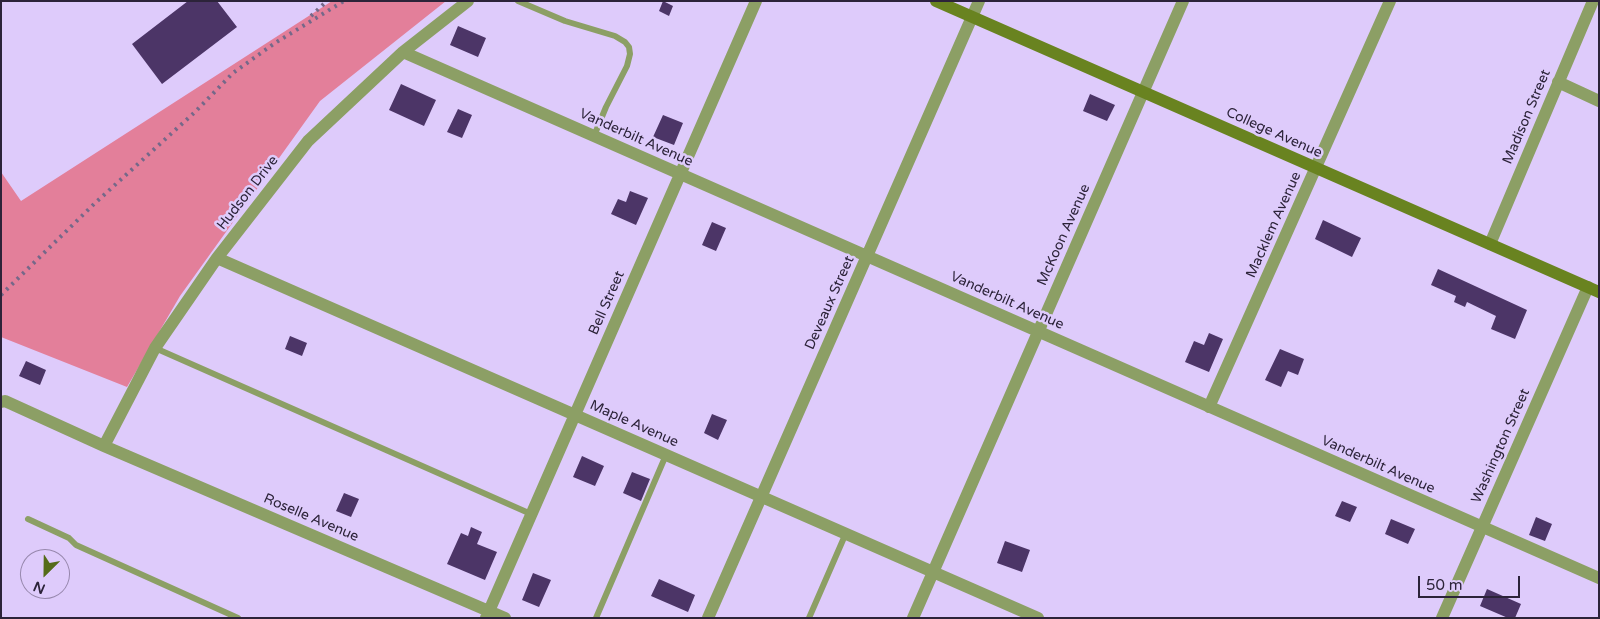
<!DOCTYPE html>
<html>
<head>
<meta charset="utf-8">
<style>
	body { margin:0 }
	#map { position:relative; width:1600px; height:619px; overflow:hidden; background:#decbfb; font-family:"Varela Round",sans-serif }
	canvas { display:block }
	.frame { position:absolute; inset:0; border:2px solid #2c2339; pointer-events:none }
	.north { position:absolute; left:20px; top:549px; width:50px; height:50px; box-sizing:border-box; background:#decbfb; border:1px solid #9788ad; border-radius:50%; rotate:203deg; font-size:14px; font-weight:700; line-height:20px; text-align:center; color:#2c2339 }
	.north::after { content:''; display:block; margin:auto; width:18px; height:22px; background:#556b19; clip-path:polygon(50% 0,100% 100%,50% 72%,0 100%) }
	.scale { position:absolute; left:1418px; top:576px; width:102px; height:22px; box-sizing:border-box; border:2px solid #2c2339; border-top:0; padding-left:6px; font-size:15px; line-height:18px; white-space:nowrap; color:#2c2339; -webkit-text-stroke:4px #decbfb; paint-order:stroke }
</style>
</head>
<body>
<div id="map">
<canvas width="1600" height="619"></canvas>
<div class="frame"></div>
<div class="north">N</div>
<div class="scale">50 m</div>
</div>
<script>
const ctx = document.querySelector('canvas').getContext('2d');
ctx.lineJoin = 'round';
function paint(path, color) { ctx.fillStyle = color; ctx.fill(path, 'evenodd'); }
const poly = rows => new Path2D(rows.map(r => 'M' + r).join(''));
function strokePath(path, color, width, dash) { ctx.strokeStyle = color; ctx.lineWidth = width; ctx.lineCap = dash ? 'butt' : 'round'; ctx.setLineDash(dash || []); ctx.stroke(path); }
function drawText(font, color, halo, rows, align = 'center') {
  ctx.font = font + ' "Varela Round",sans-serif'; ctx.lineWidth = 5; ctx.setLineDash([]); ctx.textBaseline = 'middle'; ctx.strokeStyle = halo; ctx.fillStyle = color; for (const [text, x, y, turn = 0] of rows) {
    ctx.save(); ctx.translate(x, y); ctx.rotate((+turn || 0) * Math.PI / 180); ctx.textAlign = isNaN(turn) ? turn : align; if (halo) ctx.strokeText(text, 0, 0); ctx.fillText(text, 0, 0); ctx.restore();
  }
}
const forest = poly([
	[332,1,446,1,320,101,180,296,127,387,1,337,1,172,21,201]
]);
const building = poly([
	[188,1,217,1,237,27,162,84,132,44],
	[663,1,673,6,669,16,659,11],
	[458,26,486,38,478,57,450,45],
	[401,84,436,100,424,126,389,110],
	[1090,94,1115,105,1107,121,1083,111],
	[458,109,472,115,462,138,447,132],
	[663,115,683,123,674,145,653,137],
	[630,191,648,198,636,225,611,214,618,199,626,202],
	[1323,220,1361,238,1352,257,1315,239],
	[712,222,726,228,716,251,702,245],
	[1438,269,1527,310,1515,339,1491,329,1496,316,1467,302,1465,307,1454,302,1456,296,1431,285],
	[1209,333,1223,339,1209,372,1185,362,1194,341,1204,345],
	[290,336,307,343,302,356,285,349],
	[1280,349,1304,359,1298,375,1288,371,1281,387,1265,380],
	[26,361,46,370,40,385,19,376],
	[712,414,727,420,718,440,704,433],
	[582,456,604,466,595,486,573,477],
	[632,472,650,479,641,501,623,493],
	[344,493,359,499,351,517,336,511],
	[1342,501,1357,507,1350,522,1335,516],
	[1536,517,1552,524,1545,541,1529,535],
	[1391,519,1415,529,1408,544,1385,534],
	[471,527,482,532,477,544,497,552,485,580,447,564,461,533,468,536],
	[1005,541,1030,550,1022,572,997,563],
	[533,573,551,580,539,607,522,600],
	[659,579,695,595,688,612,651,596],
	[1487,589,1521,604,1515,618,1508,618,1480,606]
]);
const lane = poly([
	[518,1,565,21,615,36,625,42,629,47,630,54,627,66,606,107,594,136],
	[155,348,531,514],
	[28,519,69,538,76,545,238,618],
	[596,618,666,455],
	[809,618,846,533]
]);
const street = poly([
	[403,52,1599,578],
	[1558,82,1599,101],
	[1490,244,1593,1],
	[217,258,1038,618],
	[1,402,5,401,104,446,505,618],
	[1209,407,1390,1],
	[104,446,155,348,217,258,308,141,403,52,468,1],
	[486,618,756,1],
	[708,618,979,1],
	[913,618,1183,1],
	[1442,618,1588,287]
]);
const secondary = poly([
	[936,1,1599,292]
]);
const rail = poly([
	[311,16,327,1],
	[1,295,94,204,195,112,233,73,275,43,344,1]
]);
const streetNames = [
	["Madison Street",1527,117,-67],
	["College Avenue",1274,133,24],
	["Vanderbilt Avenue",636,138,24],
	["Hudson Drive",248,193,-52],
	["Macklem Avenue",1274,225,-66],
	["McKoon Avenue",1064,235,-66],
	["Vanderbilt Avenue",1007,301,24],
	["Bell Street",607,303,-66],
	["Deveaux Street",830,303,-66],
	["Maple Avenue",634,424,24],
	["Washington Street",1501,446,-66],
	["Vanderbilt Avenue",1378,465,24],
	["Roselle Avenue",311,518,23]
];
paint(forest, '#e37f9a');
paint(building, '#4c3567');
strokePath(lane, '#8c9f65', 6);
strokePath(street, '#8c9f65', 12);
strokePath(secondary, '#698320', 12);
strokePath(rail, '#756889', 4, [2.5, 5]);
drawText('14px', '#2c2339', '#decbfb', streetNames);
</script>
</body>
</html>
